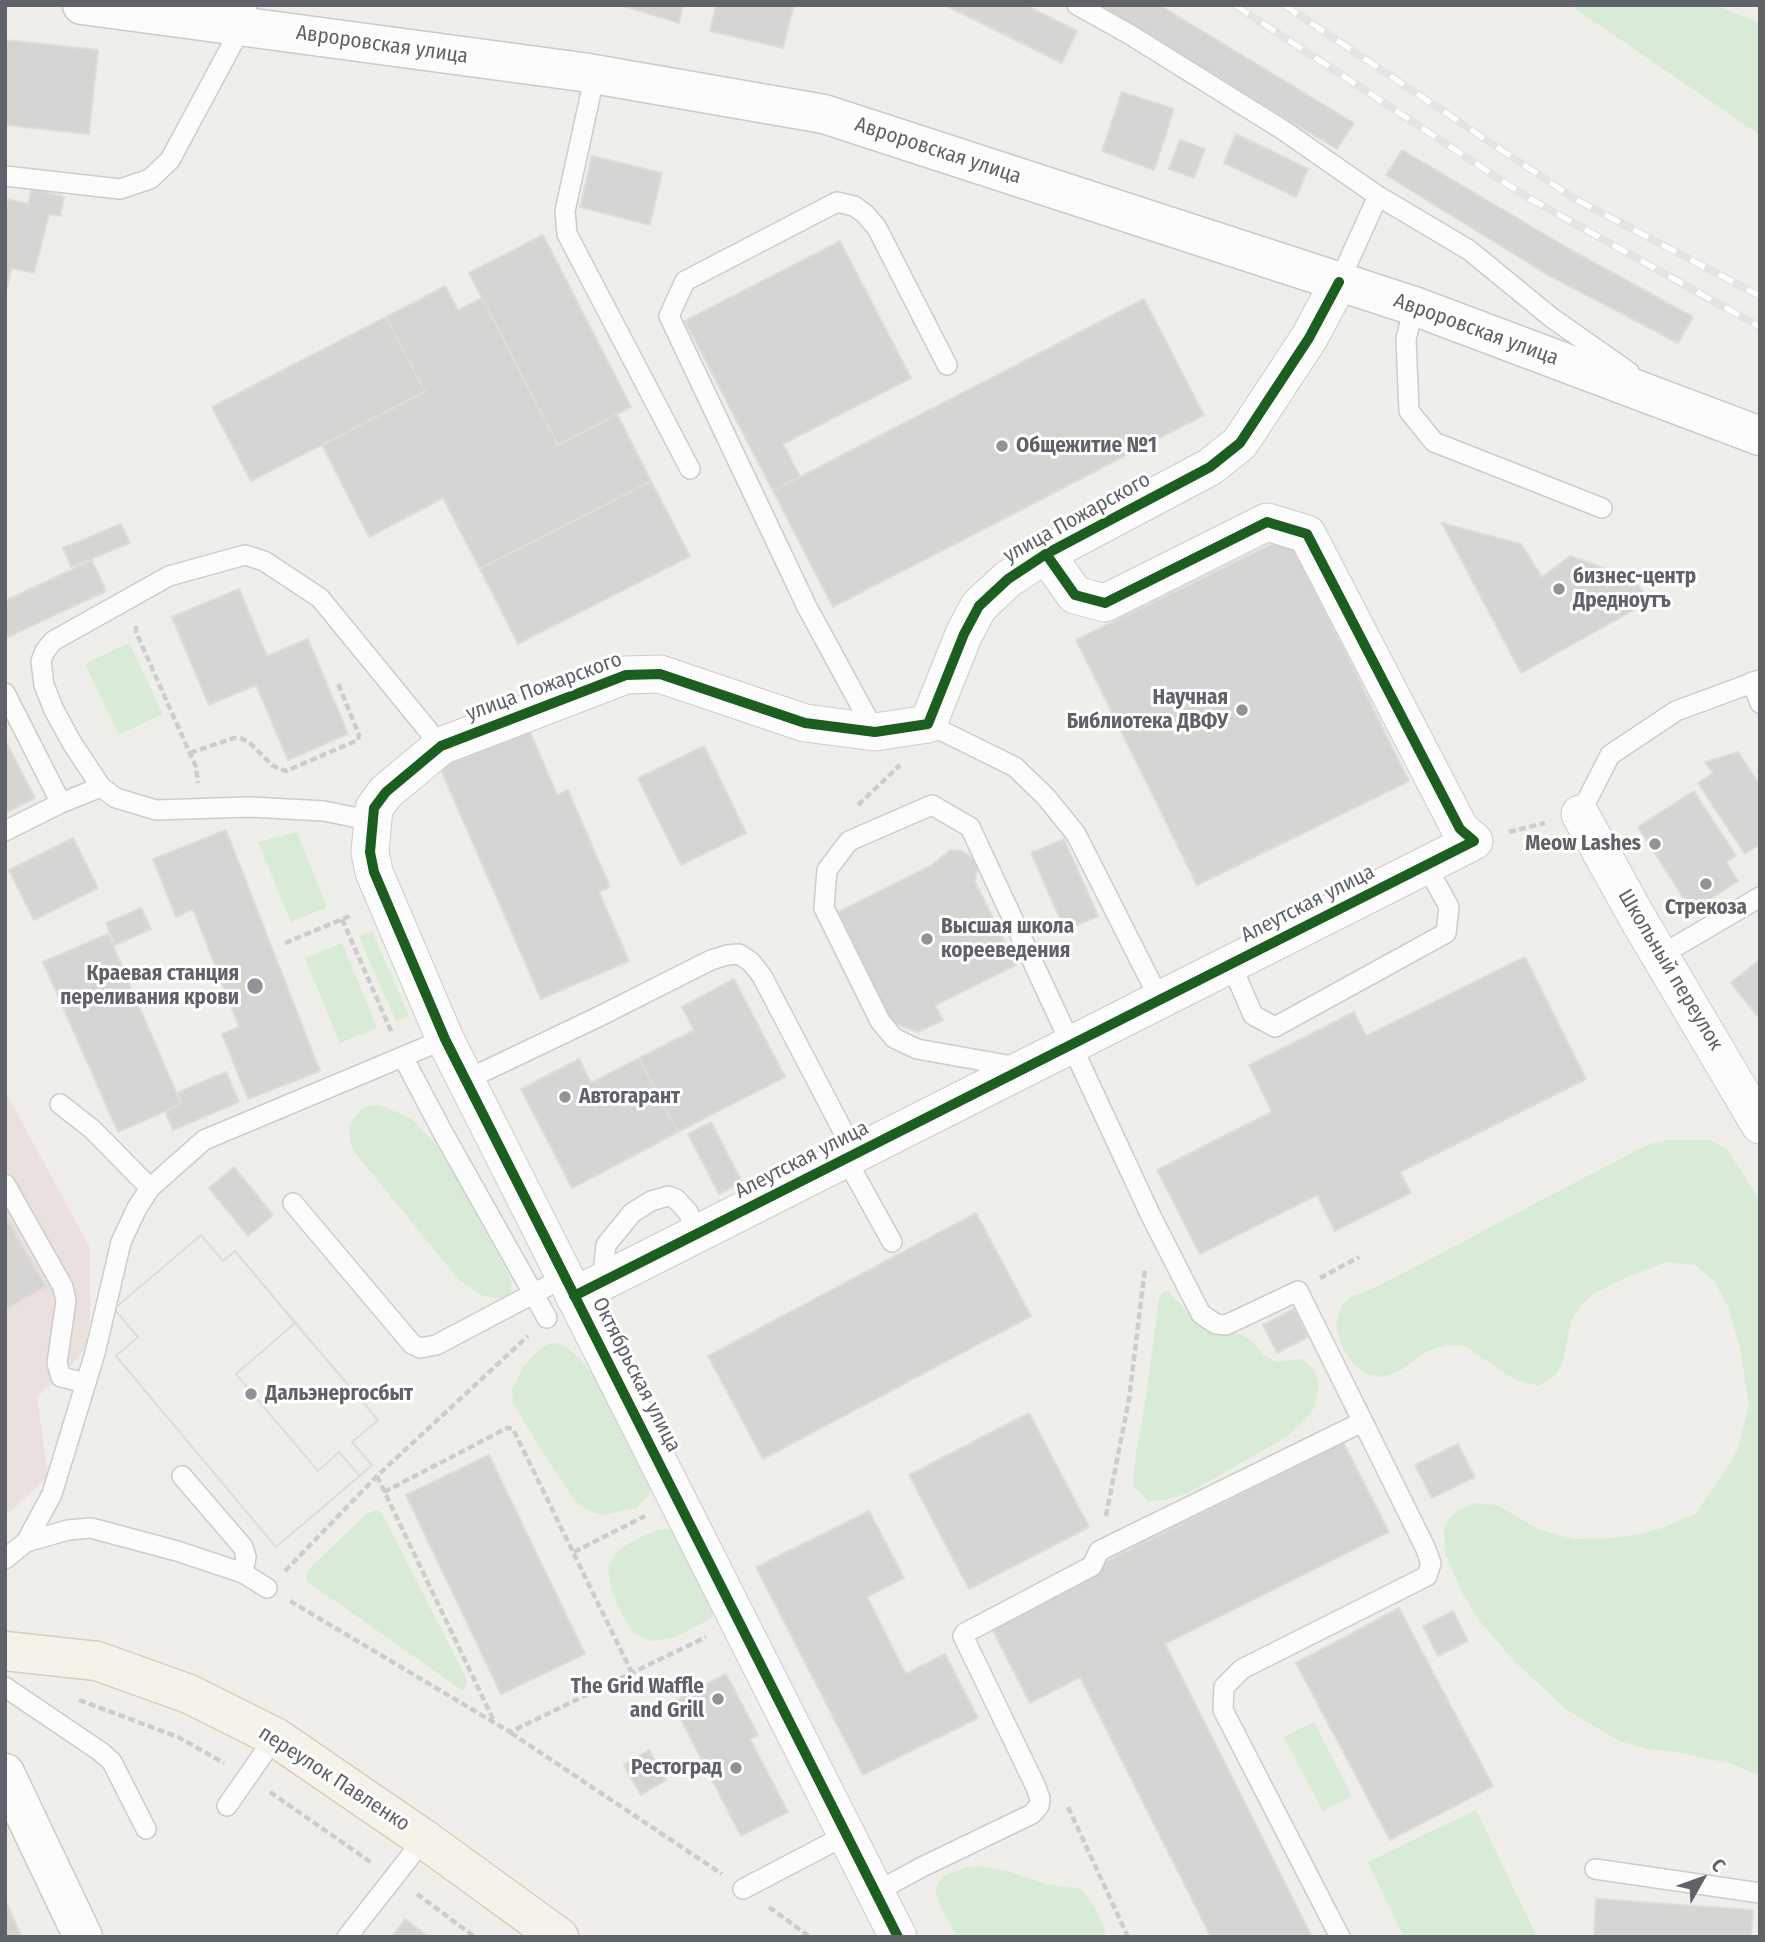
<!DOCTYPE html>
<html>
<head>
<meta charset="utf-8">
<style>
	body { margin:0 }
	#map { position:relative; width:1765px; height:1942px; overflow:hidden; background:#efeeea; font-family:"Fira Sans Condensed",sans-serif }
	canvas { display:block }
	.frame { position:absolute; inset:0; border:7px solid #5f6368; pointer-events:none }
	.north { position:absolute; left:1667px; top:1844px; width:70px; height:70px; -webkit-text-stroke:5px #fff; paint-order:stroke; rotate:50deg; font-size:19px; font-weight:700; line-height:28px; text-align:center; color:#5f6368 }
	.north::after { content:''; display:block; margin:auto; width:24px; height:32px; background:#5f6368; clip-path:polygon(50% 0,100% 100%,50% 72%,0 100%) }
</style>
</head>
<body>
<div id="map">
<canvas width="1765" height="1942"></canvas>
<div class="frame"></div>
<div class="north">С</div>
</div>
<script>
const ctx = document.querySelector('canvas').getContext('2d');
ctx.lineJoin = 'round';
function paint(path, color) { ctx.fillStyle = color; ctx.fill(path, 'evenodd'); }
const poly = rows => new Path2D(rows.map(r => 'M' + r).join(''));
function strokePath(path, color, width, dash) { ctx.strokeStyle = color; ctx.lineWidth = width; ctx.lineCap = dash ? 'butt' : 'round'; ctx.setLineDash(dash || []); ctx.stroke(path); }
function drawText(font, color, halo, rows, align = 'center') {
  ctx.font = font + ' "Fira Sans Condensed",sans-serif'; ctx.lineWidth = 6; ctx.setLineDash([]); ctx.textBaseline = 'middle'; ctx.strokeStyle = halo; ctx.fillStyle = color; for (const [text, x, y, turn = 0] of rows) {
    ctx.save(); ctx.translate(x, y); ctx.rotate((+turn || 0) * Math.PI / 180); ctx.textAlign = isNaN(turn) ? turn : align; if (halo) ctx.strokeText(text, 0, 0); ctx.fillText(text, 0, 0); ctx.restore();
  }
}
const medical = poly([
	[5,1091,89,1246,90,1319,86,1347,71,1366,37,1397,48,1476,5,1517]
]);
const green = poly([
	[1570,5,1716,5,1760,23,1760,135],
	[129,643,163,714,119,735,85,664],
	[297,832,327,907,291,922,258,842],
	[372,931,409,1016,396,1021,359,937],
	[342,943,377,1028,340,1043,305,958],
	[372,1105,379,1105,411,1118,436,1144,456,1177,508,1274,512,1284,511,1291,505,1297,501,1299,483,1296,459,1280,356,1154,350,1142,349,1124,362,1109],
	[1669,1140,1709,1140,1726,1148,1760,1200,1760,1776,1733,1764,1671,1751,1646,1749,1619,1741,1567,1710,1514,1661,1479,1620,1460,1589,1445,1553,1444,1528,1451,1516,1460,1509,1475,1503,1497,1505,1538,1529,1574,1539,1615,1538,1645,1533,1667,1526,1695,1514,1722,1476,1738,1449,1749,1405,1740,1347,1728,1307,1715,1282,1695,1265,1666,1262,1625,1278,1595,1293,1583,1303,1571,1320,1562,1365,1555,1375,1539,1386,1514,1379,1465,1346,1447,1345,1427,1351,1401,1370,1382,1377,1365,1374,1351,1361,1342,1346,1336,1326,1341,1306,1350,1297,1377,1287,1635,1151,1650,1144],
	[1169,1291,1198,1325,1211,1333,1240,1334,1252,1341,1264,1355,1276,1362,1302,1359,1314,1370,1319,1386,1314,1408,1303,1422,1285,1438,1186,1494,1164,1500,1147,1501,1133,1485,1136,1453,1145,1405,1159,1299,1163,1292],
	[556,1343,565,1346,582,1361,597,1381,650,1487,649,1495,636,1508,602,1515,586,1510,575,1501,543,1453,513,1403,512,1389,524,1366,539,1350,548,1344],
	[376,1510,382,1513,465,1676,467,1683,463,1691,308,1582,306,1575,311,1567,365,1515],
	[669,1529,679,1533,714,1613,710,1619,674,1638,649,1641,633,1632,621,1613,611,1589,608,1568,616,1553,623,1547,638,1538,659,1530],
	[1314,1722,1352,1796,1323,1811,1284,1737],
	[1476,1810,1537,1937,1404,1937,1368,1862],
	[981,1866,1007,1871,1047,1884,1081,1889,1096,1909,1105,1932,1104,1937,957,1937,941,1907,935,1889,944,1876,964,1868]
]);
const building = poly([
	[620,5,683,5,679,23,620,5],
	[716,5,794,5,783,48,710,31,716,5],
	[945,5,1025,5,1077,31,1062,63,945,5],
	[1095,5,1159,5,1354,123,1337,149,1095,5],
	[5,40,98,50,89,134,5,125,5,40],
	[1122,92,1174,109,1154,170,1102,151,1122,92],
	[1236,134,1308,169,1296,197,1224,163,1236,134],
	[1180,140,1205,149,1194,178,1169,169,1180,140],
	[1402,150,1564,246,1693,317,1678,343,1548,275,1386,175,1402,150],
	[592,156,662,173,650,225,580,207,592,156],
	[32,188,64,197,60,216,49,214,34,273,12,268,5,294,5,211,8,199,28,204,32,188],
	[543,235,631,407,558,445,469,273,543,235],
	[840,241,911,378,783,444,800,477,773,491,685,321,840,241],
	[445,286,458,310,482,298,558,445,617,414,651,481,480,569,443,498,369,537,322,445,425,392,386,317,445,286],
	[1144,299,1204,415,833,607,773,491,1144,299],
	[386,317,425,392,251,481,212,407,386,317],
	[651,481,690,556,518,644,480,569,651,481],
	[1442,523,1521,544,1542,577,1570,556,1633,578,1650,601,1521,673,1442,523],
	[121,524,130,543,71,567,63,548,121,524],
	[1288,536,1409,781,1197,885,1076,640,1288,536],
	[92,560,106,591,8,637,5,632,5,601,92,560],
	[239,589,267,656,308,639,348,734,288,760,256,685,209,705,172,617,239,589],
	[527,725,557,795,568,790,610,887,599,892,629,961,541,999,438,763,527,725],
	[5,740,35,798,5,813,5,740],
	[704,746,746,833,681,865,638,778,704,746],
	[1738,752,1760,785,1760,844,1745,854,1698,783,1713,773,1705,762,1738,752],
	[1694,791,1736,856,1726,862,1738,881,1692,911,1638,827,1694,791],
	[226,830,320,1071,248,1099,222,1034,239,1027,193,909,176,917,153,859,226,830],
	[73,838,98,888,34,920,9,870,73,838],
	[1064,839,1098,916,1065,930,1031,853,1064,839],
	[950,850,962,851,974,859,977,870,975,882,1016,965,935,1005,943,1020,918,1032,873,1015,837,913,932,865,950,850],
	[141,908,151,929,115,945,106,923,141,908],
	[108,934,181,1104,118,1132,43,962,108,934],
	[1525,957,1586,1079,1400,1172,1411,1193,1335,1231,1317,1195,1200,1254,1157,1170,1272,1112,1249,1065,1354,1012,1366,1036,1525,957],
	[1758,961,1760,963,1759,1018,1731,983,1758,961],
	[734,979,785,1077,678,1132,639,1058,694,1030,682,1007,734,979],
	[639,1058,678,1132,572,1188,521,1089,579,1059,591,1083,639,1058],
	[226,1072,239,1102,173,1130,165,1111,181,1104,177,1093,226,1072],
	[711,1122,742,1182,719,1194,688,1134,711,1122],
	[234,1167,273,1215,248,1236,209,1188,234,1167],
	[976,1213,1031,1316,763,1459,708,1356,976,1213],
	[5,1215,46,1286,5,1310,5,1215],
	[201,1235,223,1261,235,1251,378,1420,352,1442,372,1465,276,1547,116,1356,138,1337,114,1309,201,1235],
	[201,1235,223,1261,235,1251,295,1323,236,1374,318,1471,339,1452,360,1476,276,1547,116,1356,138,1337,114,1309,201,1235],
	[1294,1309,1308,1337,1277,1353,1263,1325,1294,1309],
	[295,1323,378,1420,352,1442,372,1465,360,1476,339,1452,318,1471,236,1374,295,1323],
	[1029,1413,1089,1527,969,1589,909,1475,1029,1413],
	[1343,1442,1389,1532,1165,1644,1312,1937,1211,1937,1080,1677,1030,1703,988,1621,1343,1442],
	[1458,1444,1475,1477,1432,1498,1415,1465,1458,1444],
	[489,1455,585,1654,501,1694,406,1495,489,1455],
	[869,1511,904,1578,867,1597,906,1674,945,1654,978,1718,863,1775,756,1567,869,1511],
	[1399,1608,1493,1786,1390,1840,1296,1663,1399,1608],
	[1453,1611,1468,1641,1438,1656,1423,1626,1453,1611],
	[726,1674,758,1735,750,1739,788,1812,741,1836,672,1702,726,1674],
	[649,1750,666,1780,641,1795,624,1765,649,1750],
	[1596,1899,1753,1910,1751,1937,1594,1937,1596,1899],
	[5,1900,22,1937,5,1937,5,1900],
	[405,1919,429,1937,392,1937,405,1919]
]);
const path = poly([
	[136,626,136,632,196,767,198,783],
	[190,753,234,738,240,738,249,742,273,766,286,771,358,740,359,735,337,681],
	[858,805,900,765],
	[1509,832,1545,823],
	[342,919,392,1033],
	[285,943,352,915],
	[1320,1278,1359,1257],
	[377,1476,494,1721],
	[384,1492,507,1428,513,1429,632,1673],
	[1106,1516,1129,1399,1145,1269],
	[574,1552,645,1516],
	[285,1571,377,1476,528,1336],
	[290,1601,510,1732,706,1637],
	[79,1700,178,1737,224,1763],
	[511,1733,722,1874],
	[270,1792,372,1863],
	[1068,1807,1128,1937],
	[417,1894,475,1937],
	[769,1907,810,1937]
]);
const lane = poly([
	[1077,5,1129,34,1283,130,1378,196,1339,282],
	[595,74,565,211,567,234,690,469],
	[5,176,120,189,150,179,170,160,242,26,247,5],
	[1378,196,1469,250,1552,318,1629,372],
	[1414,306,1406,339,1409,411,1434,442,1602,508],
	[1752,682,1760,703],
	[5,693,61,803],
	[928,724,1015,767,1046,797,1076,834,1160,1000],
	[875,732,807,607,669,316,685,281,837,202,854,206,865,214,877,228,947,365],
	[1580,814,1610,755,1676,711,1760,680],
	[373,821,324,811,250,807,156,810,116,798,101,787,72,743,54,710,44,685,41,661,45,651,53,641,169,576,245,555,264,561,320,598,441,746],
	[5,831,61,803,101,787],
	[1661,955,1760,897],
	[1231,964,1253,1015,1275,1027,1446,933,1449,907,1426,865],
	[403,1057,442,1131,547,1318],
	[1018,1067,917,1049,894,1038,880,1021,824,908,827,870,849,841,932,805,970,827,1151,1216,1201,1314,1216,1324,1226,1325,1298,1291,1425,1547,1431,1563,1427,1576,1242,1669,1224,1687,1223,1710,1340,1937],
	[466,1080,598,1017,711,960,727,955,739,954,751,962,762,976,855,1154],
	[60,1104,92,1129,150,1188],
	[846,1159,892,1242],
	[5,1184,63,1287,66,1301,57,1363,61,1377,86,1383],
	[293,1203,412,1344,420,1348,436,1345,565,1277],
	[599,1283,604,1265,606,1245,632,1213,651,1201,668,1196,676,1199,688,1212,698,1234],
	[182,1476,243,1547,246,1557,243,1573],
	[26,1542,52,1494,95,1353,121,1242,137,1208,150,1188,204,1140,445,1039],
	[5,1559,26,1542,68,1530,91,1528,177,1551,243,1573,267,1588],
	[5,1687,101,1752,112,1762,146,1829],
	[227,1806,275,1737],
	[1595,1869,1760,1893],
	[743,1889,846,1835],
	[876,1892,922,1867,1032,1814,1039,1806,1040,1799,1036,1787,963,1636,965,1633,1092,1566,1099,1551,1362,1422],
	[347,1937,424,1839]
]);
const street = poly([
	[1580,814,1637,917,1760,1125],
	[574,1296,1474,841,1460,829,1307,534,1267,522,1105,603,1075,595,1046,554],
	[898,1937,445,1039,374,872,370,852,374,808,386,792,441,746,626,675,660,674,805,723,875,732,928,724,964,634,979,606,1008,579,1046,554,1210,467,1240,443,1309,338,1339,282]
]);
const secondary = poly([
	[82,5,582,72,824,114,1414,306,1760,436],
	[5,1773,83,1937]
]);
const primary = poly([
	[5,1651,97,1661,189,1694,275,1737,424,1839,559,1937]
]);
const rail = poly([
	[1235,5,1527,197,1760,327],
	[1284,5,1575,199,1760,296]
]);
const cycleway = poly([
	[574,1296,1474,841,1460,829,1307,534,1267,522,1105,603,1075,595,1046,554],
	[898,1937,445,1039,374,872,370,852,374,808,386,792,441,746,626,675,660,674,805,723,875,732,928,724,964,634,979,606,1008,579,1046,554,1210,467,1240,443,1309,338,1339,282]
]);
const markers = [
	[1002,446,7,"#919496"],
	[1559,589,7,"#919496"],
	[1242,710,7,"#919496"],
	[1655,844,7,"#919496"],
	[1706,884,7,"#919496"],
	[927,939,7,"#919496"],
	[255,986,9,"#919496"],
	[565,1097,7,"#919496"],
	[251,1394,7,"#919496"],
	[718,1699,7,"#919496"],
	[736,1768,7,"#919496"]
];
const streetNames = [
	["Авроровская улица",382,45,8],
	["Авроровская улица",938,151,18],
	["Авроровская улица",1476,330,20],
	["улица Пожарского",1077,518,-29],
	["улица Пожарского",544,687,-20],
	["Алеутская улица",1308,904,-27],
	["Школьный переулок",1670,970,59],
	["Алеутская улица",802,1160,-27],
	["Октябрьская улица",636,1375,63],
	["переулок Павленко",334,1779,33]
];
const poiNames = [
	["Общежитие №1",1016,446],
	["бизнес-центр",1573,577],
	["Дредноутъ",1573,601],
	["Научная",1228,698,"right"],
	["Библиотека ДВФУ",1228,722,"right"],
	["Meow Lashes",1641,844,"right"],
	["Стрекоза",1706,908,"center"],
	["Высшая школа",941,927],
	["корееведения",941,951],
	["Краевая станция",239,974,"right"],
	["переливания крови",239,998,"right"],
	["Автогарант",579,1097],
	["Дальэнергосбыт",265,1394],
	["The Grid Waffle",704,1687,"right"],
	["and Grill",704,1711,"right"],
	["Рестоград",722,1768,"right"]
];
paint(medical, '#eae0de');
paint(green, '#d8ebd6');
paint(building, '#d6d5d3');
strokePath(building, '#deddd9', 2);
strokePath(lane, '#cbcccc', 22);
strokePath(street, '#cbcccc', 39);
strokePath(secondary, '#cacacb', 41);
strokePath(primary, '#d7ceb8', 41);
strokePath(path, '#cacfcc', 4.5, [7, 3.5]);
strokePath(lane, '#fdfcfc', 19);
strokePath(street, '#fdfcfc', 37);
strokePath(secondary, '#fdfcfc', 38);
strokePath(primary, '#f4f2e9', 38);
strokePath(rail, '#e4e4e4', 8);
strokePath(rail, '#fff', 5, [16]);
strokePath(cycleway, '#1b5e20', 10);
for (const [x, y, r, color] of markers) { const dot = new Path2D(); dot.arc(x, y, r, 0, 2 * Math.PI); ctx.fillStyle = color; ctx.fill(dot); strokePath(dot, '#fff', 2.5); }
drawText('21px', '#5f6368', '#fff', streetNames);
drawText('bold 21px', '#5f6368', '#fff', poiNames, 'left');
</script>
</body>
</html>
